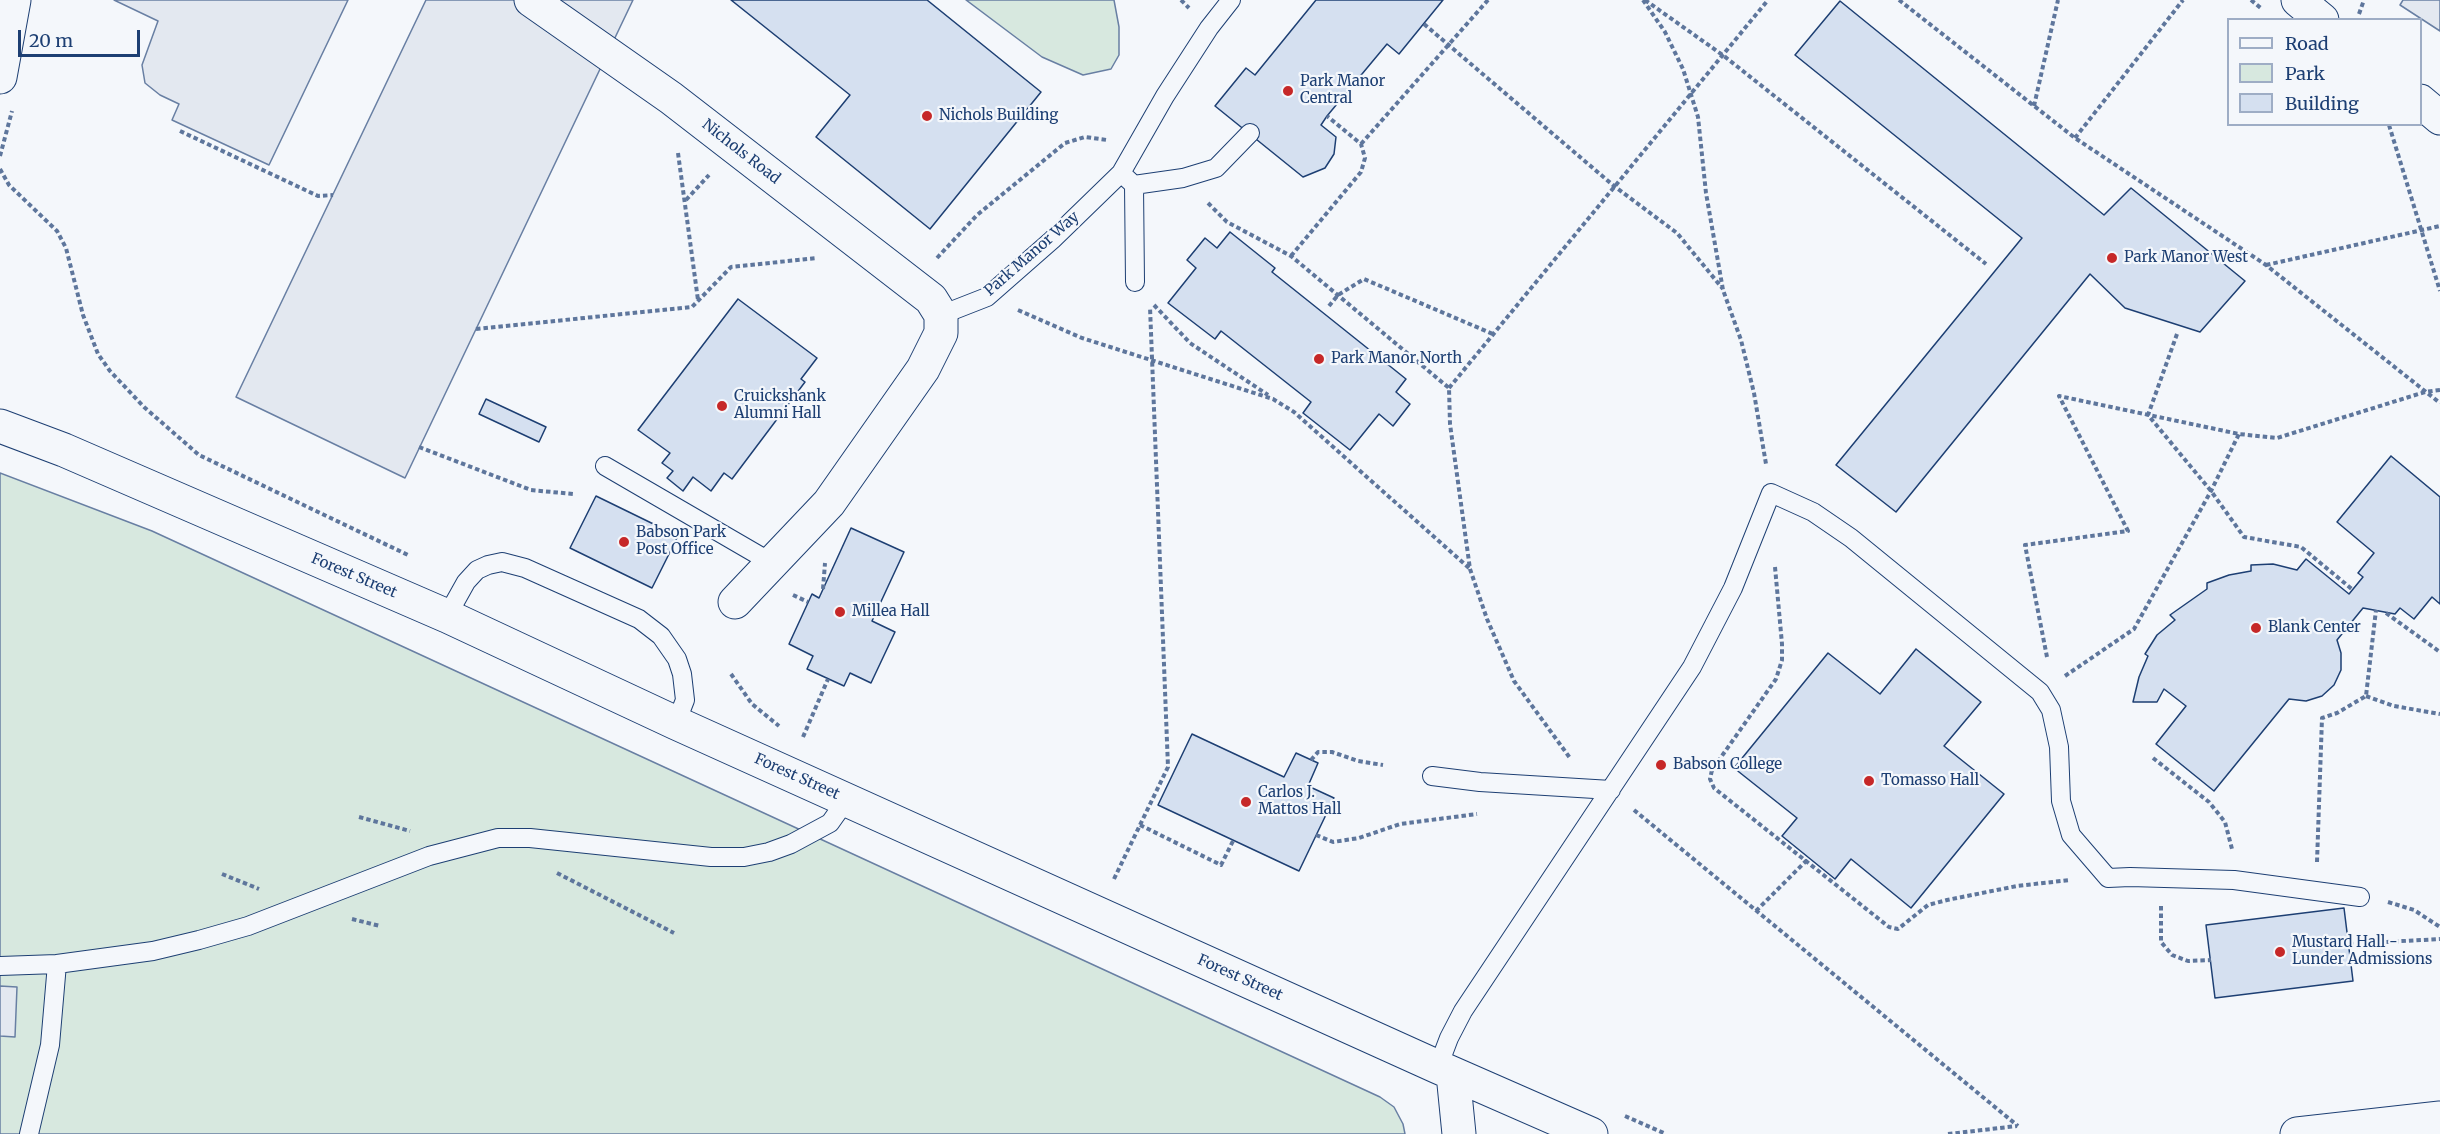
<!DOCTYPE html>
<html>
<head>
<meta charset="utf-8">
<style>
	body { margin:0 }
	#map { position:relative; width:2440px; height:1134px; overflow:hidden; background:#f4f7fb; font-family:Merriweather,serif }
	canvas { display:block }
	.legend { position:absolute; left:2227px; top:18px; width:195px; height:108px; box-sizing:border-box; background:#f4f7fb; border:2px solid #9eadc5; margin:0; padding:8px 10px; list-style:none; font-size:18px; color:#1d3f73 }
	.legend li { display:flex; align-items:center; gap:12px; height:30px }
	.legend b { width:30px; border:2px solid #9eadc5 }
	.scale { position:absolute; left:18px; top:30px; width:122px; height:27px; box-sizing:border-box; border:3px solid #1d3f73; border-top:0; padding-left:8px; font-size:18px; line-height:21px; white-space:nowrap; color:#1d3f73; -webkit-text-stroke:4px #f4f7fb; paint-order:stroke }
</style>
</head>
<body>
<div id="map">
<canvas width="2440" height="1134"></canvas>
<ul class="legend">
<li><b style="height:8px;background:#f4f7fb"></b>Road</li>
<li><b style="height:16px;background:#d7e8df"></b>Park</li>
<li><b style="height:16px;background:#d5e0f0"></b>Building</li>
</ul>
<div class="scale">20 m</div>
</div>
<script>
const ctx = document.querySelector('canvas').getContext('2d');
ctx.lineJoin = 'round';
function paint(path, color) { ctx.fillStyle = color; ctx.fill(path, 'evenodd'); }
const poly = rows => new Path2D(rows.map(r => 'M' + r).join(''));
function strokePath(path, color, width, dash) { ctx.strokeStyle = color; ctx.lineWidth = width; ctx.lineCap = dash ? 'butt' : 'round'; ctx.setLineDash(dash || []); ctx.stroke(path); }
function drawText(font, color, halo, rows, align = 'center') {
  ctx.font = font + ' Merriweather,serif'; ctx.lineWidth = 4.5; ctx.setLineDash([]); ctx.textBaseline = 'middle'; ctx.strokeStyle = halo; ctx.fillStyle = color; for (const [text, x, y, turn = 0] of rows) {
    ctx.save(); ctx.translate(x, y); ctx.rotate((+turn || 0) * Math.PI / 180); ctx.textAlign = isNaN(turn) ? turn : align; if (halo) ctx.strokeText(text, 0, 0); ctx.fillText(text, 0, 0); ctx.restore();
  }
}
const green = poly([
	[966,0,1114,0,1119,27,1119,55,1111,69,1083,75,1042,57,966,0],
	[0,473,152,531,1380,1097,1394,1107,1403,1124,1405,1134,0,1134,0,473]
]);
const parking = poly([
	[114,0,348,0,269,165,172,120,179,104,160,95,145,83,142,65,158,21,114,0],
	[426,0,633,0,405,478,236,397,426,0],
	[2403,0,2440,0,2440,31,2400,5,2403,0],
	[0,986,17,987,15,1037,0,1036,0,986]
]);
const building = poly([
	[731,0,927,0,1041,92,930,229,816,137,850,95,731,0],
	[1316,0,1443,0,1399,54,1387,44,1327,116,1321,125,1336,137,1334,154,1325,168,1303,177,1215,106,1246,68,1255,75,1316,0],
	[1840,1,2104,215,2131,188,2245,281,2200,332,2125,308,2090,274,1896,512,1836,465,2022,238,1795,55,1840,1],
	[1230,232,1275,268,1272,272,1406,379,1396,392,1410,404,1393,426,1379,414,1350,450,1303,413,1311,402,1221,331,1215,339,1168,303,1196,268,1187,260,1205,238,1217,248,1230,232],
	[738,299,817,358,801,379,805,382,732,479,724,473,711,491,693,477,683,491,667,478,673,471,662,463,670,453,638,430,738,299],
	[486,399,546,427,539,442,479,414,486,399],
	[2391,456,2440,497,2440,604,2432,597,2414,619,2400,608,2395,614,2363,608,2337,640,2341,653,2341,670,2334,685,2322,696,2306,701,2289,699,2214,791,2156,744,2186,706,2164,689,2157,702,2133,702,2139,677,2148,656,2145,654,2157,635,2175,620,2170,615,2207,589,2207,583,2229,575,2251,571,2251,565,2273,564,2297,570,2306,559,2349,594,2363,577,2358,573,2374,553,2337,522,2391,456],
	[596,496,678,536,652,588,570,548,596,496],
	[851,528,904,552,872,621,895,632,871,683,850,673,844,686,807,669,813,656,789,644,812,594,819,598,851,528],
	[1916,649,1981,702,1944,746,2004,794,1911,908,1851,859,1835,879,1782,836,1797,818,1734,768,1828,653,1880,694,1916,649],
	[1192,734,1284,777,1296,753,1318,763,1308,786,1334,798,1299,871,1158,805,1192,734],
	[2344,908,2353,981,2215,998,2206,925,2344,908]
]);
const path = poly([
	[1181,0,1189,8],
	[1643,0,1665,32,1683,69,1698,117,1706,193,1723,290,1741,340,1754,393,1766,464],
	[1645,0,1724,56,1986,264],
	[1899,0,2075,138,2266,265,2440,403],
	[2251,0,2262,9],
	[2359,14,2364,0],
	[1424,24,1614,186,1677,233,1723,289],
	[2034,106,2058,0],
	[2389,125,2440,291],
	[180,131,318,196,333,195],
	[2075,138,2183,0],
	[1361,144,1488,0],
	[678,153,698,300],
	[0,156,12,111],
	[0,169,9,185,57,231,66,248,83,315,98,354,110,371,144,407,199,455,408,555],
	[686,200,709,175],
	[1208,203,1227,222,1291,256,1449,388,1450,424,1470,569,1487,619,1514,681,1570,758],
	[1291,256,1361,172,1365,158,1361,144,1327,116],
	[937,258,977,215,1065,143,1085,137,1107,140],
	[2266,265,2440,226],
	[1154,305,1190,343,1268,395],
	[1329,306,1338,295,1364,279,1493,334],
	[1018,310,1082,338,1273,399,1294,412,1469,568],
	[476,329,692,307,731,267,817,258],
	[2177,334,2148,415,2211,491,2244,537,2301,547,2353,590],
	[1449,388,1768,0],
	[419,447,531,490,573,494],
	[1775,567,1782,644,1782,660,1776,679,1712,770,1710,779,1714,788,1889,927,1898,929,1928,905,1947,900,2017,886,2070,880],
	[823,589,825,563],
	[793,595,808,602],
	[2386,613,2440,652],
	[2047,657,2025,545,2128,531,2059,396,2239,434,2277,438,2425,392,2440,390],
	[731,674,752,704,779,726],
	[2065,676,2134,629,2211,491,2239,434],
	[2366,696,2394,706,2440,714],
	[803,737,828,679],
	[2153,758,2209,802,2225,822,2232,849],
	[1311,760,1318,752,1332,752,1358,761,1383,765],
	[1634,810,2018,1126],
	[359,817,410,831],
	[1140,825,1221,865,1233,841],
	[1316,835,1333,842,1359,838,1400,824,1477,814],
	[2317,862,2322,718,2337,713,2366,696,2376,610],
	[557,873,674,933],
	[222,874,259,889],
	[1114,879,1168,767,1150,307],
	[2388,902,2414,910,2440,927],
	[2161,906,2161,942,2172,955,2188,961,2211,960],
	[1756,911,1809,858],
	[352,919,380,926],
	[2349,944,2440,939],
	[1625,1116,1666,1134],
	[1948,1134,2017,1126]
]);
const service = poly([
	[1121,173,1134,185,1183,178,1216,168,1250,133],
	[1134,185,1135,282],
	[941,315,987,297,1052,240,1121,173,1165,96,1209,28,1231,0],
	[605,466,772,563],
	[447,616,466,582,477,570,488,565,502,562,525,568,639,619,661,636,677,659,682,674,685,700,676,723],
	[1432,776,1480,782,1611,790],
	[0,966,57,964],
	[1438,1067,1449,1038,1463,1011,1692,667,1733,588,1771,493,1813,512,1851,538,2040,692,2051,710,2059,747,2061,801,2071,835,2108,878,2130,877,2234,880,2360,897],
	[29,1134,50,1045,57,964,153,951,199,940,248,926,429,856,498,838,530,838,711,857,744,857,769,852,791,844,830,823,847,799]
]);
const minor = poly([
	[531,0,671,98,931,299,941,315,941,333,923,369,829,503,735,602],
	[2298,0,2322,20],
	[0,77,14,0],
	[2420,101,2440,118]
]);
const tertiary = poly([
	[0,426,64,450,447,616,676,723,1438,1067,1591,1134],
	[1453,1074,1459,1134]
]);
const secondary = poly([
	[2297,1134,2440,1118]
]);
const markers = [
	[1288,91,6,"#c62828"],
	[927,116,6,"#c62828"],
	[2112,258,6,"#c62828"],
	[1319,359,6,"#c62828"],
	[722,406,6,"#c62828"],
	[624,542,6,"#c62828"],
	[840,612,6,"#c62828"],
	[2256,628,6,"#c62828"],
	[1661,765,6,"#c62828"],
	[1869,781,6,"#c62828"],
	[1246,802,6,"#c62828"],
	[2280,952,6,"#c62828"]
];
const poiNames = [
	["Park Manor",1300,82],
	["Central",1300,99],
	["Nichols Building",939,116],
	["Park Manor West",2124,258],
	["Park Manor North",1331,359],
	["Cruickshank",734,397],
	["Alumni Hall",734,414],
	["Babson Park",636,533],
	["Post Office",636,550],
	["Millea Hall",852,612],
	["Blank Center",2268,628],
	["Babson College",1673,765],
	["Tomasso Hall",1881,781],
	["Carlos J.",1258,793],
	["Mattos Hall",1258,810],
	["Mustard Hall -",2292,943],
	["Lunder Admissions",2292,960]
];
const streetNames = [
	["Nichols Road",741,152,38],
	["Park Manor Way",1032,254,-41],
	["Forest Street",354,576,23],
	["Forest Street",797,777,24],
	["Forest Street",1240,978,24]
];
paint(green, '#d7e8df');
strokePath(green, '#687fa3', 1.5);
paint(parking, '#e3e8f0');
strokePath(parking, '#687fa3', 1.5);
paint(building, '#d5e0f0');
strokePath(building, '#1d3f73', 1.5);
strokePath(service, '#1d3f73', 20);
strokePath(minor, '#1d3f73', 35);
strokePath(tertiary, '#1d3f73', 35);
strokePath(secondary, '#1d3f73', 35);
strokePath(path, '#5e769c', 4, [4.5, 3]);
strokePath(service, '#f4f7fb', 18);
strokePath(minor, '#f4f7fb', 33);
strokePath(tertiary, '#f4f7fb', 33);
strokePath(secondary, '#f4f7fb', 33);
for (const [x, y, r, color] of markers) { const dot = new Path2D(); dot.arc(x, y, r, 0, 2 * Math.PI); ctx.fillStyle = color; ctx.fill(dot); strokePath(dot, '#f4f7fb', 2); }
drawText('15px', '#1d3f73', '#f4f7fb', poiNames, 'left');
drawText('15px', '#1d3f73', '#f4f7fb', streetNames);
</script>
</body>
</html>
